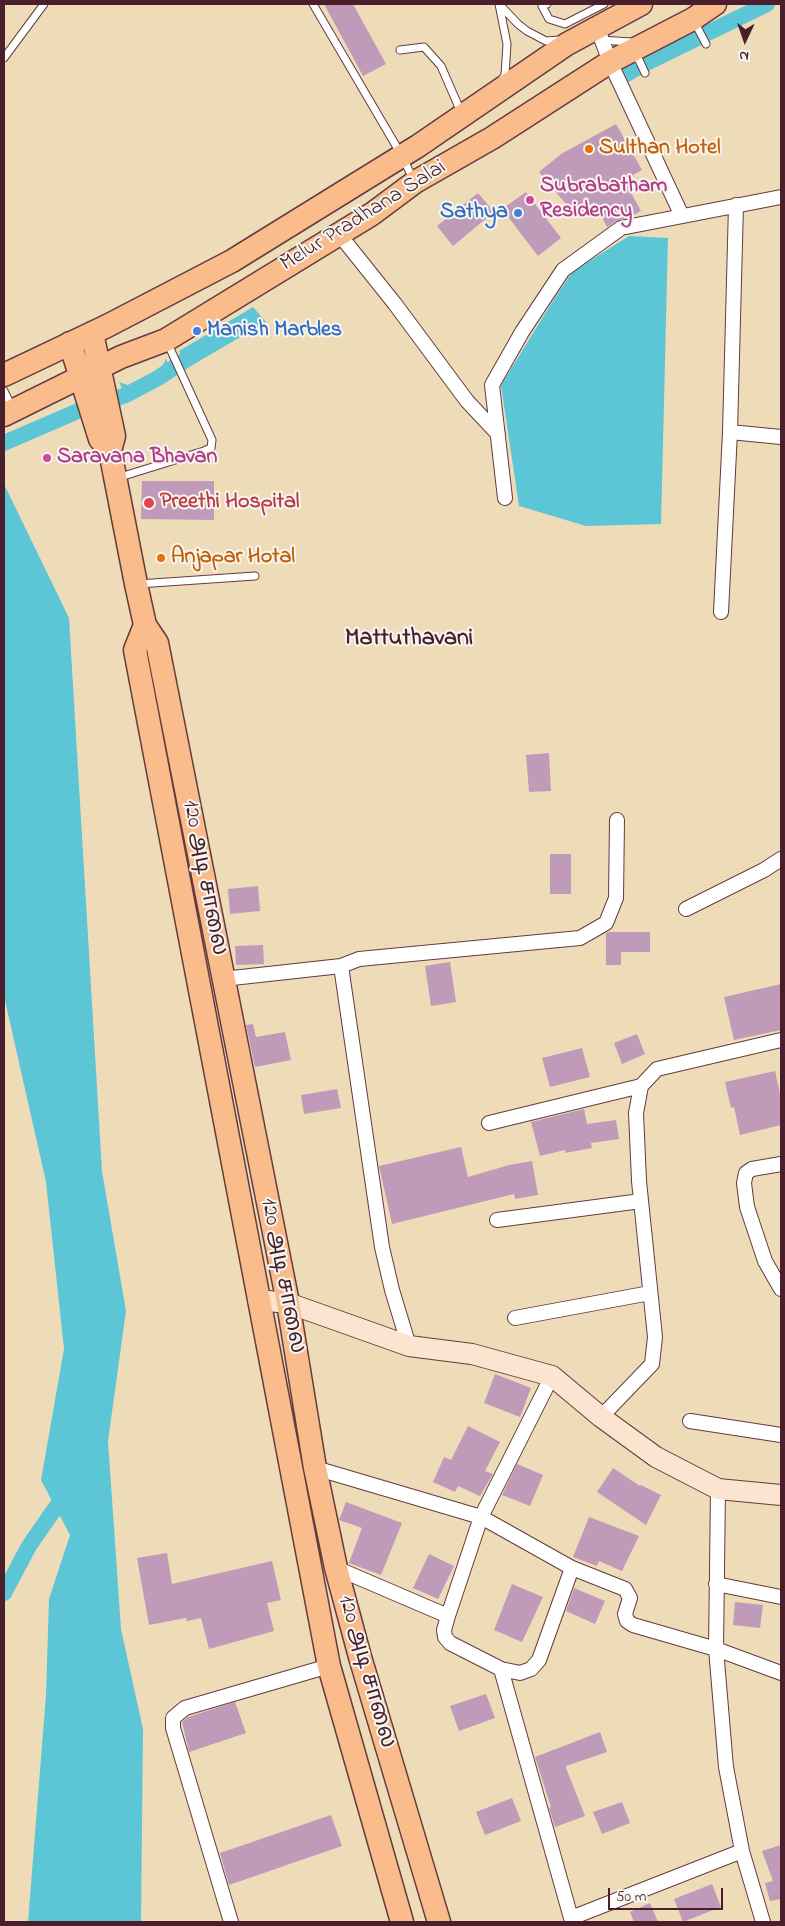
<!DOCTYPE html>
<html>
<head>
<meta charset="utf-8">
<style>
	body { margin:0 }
	#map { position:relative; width:785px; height:1926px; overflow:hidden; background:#eedcb9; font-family:"Indie Flower",sans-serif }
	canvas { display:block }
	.frame { position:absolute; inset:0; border:5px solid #4a1f2b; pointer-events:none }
	.north { position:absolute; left:720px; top:15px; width:50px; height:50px; -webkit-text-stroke:4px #f6f6f2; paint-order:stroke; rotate:183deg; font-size:14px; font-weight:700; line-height:20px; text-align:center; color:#4a1f2b }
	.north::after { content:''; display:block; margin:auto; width:18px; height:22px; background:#4a1f2b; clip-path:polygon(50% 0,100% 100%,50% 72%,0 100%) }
	.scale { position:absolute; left:608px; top:1888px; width:115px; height:22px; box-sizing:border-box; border:2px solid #4a1f2b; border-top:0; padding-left:6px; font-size:15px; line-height:18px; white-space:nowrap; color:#4a1f2b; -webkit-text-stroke:4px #f6f6f2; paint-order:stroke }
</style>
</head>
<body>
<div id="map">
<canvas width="785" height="1926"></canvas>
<div class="frame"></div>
<div class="north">N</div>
<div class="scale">50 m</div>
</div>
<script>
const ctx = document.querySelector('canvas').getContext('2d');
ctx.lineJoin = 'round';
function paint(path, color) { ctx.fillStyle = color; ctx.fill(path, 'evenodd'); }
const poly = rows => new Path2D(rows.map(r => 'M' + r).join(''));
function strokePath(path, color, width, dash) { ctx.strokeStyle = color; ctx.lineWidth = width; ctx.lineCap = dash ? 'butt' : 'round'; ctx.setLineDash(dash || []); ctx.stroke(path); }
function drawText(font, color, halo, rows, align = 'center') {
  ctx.font = font + ' "Indie Flower","Noto Sans Tamil",sans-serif'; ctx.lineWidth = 4; ctx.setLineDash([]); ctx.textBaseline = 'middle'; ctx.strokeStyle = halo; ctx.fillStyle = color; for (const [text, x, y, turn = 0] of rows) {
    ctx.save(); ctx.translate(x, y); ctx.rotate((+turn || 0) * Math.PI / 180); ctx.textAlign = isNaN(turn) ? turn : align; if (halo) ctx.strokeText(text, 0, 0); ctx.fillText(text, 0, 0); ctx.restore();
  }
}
const water = poly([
	[629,236,668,238,661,524,586,526,519,506,501,385,551,304,572,272],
	[253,307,266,322,189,367,184,361,179,351],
	[166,359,171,370,171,376,128,400,119,382,134,387,158,374],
	[4,484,69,618,102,1171,126,1311,108,1441,121,1629,143,1729,141,1922,28,1922,46,1695,49,1599,70,1535,41,1480,64,1349,46,1182,4,996]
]);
const canal = poly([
	[623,76,640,66,767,4],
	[4,443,78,411,126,395,158,378,202,349],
	[4,1593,29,1546,56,1507,74,1495]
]);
const building = poly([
	[324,4,353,4,386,64,363,76],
	[616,124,642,170,624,180,641,211,628,218,616,221,607,227,594,202,576,216,539,172,561,154],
	[526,192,561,238,538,256,502,209],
	[478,193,494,212,453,246,437,226],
	[142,481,214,481,214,520,141,519],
	[549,753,551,791,529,792,526,755],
	[550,854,571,854,571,894,550,894],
	[258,886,260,911,230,914,228,889],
	[608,932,650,932,650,952,621,952,621,965,606,965,606,933],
	[263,945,264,964,236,965,235,946],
	[450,962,456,1002,431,1006,425,966],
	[781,984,781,1030,734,1040,724,997],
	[253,1024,256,1037,285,1032,291,1060,255,1067,246,1025],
	[637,1034,645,1054,622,1064,614,1043],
	[582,1048,590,1077,550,1087,542,1058],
	[775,1071,781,1098,781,1125,740,1135,734,1107,731,1108,725,1082],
	[337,1089,341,1108,304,1114,301,1095],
	[584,1109,587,1124,616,1120,619,1139,591,1143,592,1148,565,1153,565,1150,540,1156,531,1122],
	[461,1147,468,1177,509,1165,532,1161,538,1195,515,1199,514,1194,392,1224,379,1166],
	[495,1374,531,1388,520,1417,484,1403],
	[468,1426,500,1442,485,1471,493,1474,480,1496,458,1486,455,1492,433,1482,444,1457,451,1460],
	[517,1464,543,1475,530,1506,502,1495],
	[613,1468,640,1486,641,1485,661,1495,646,1525,597,1492],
	[346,1502,402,1523,381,1575,349,1563,362,1528,339,1520],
	[589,1517,639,1536,622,1571,599,1561,597,1566,573,1557],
	[167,1553,172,1584,272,1561,281,1600,267,1603,274,1631,209,1649,201,1618,187,1621,186,1618,149,1625,137,1558],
	[429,1554,454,1566,438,1599,413,1588],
	[512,1584,543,1597,522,1642,494,1630],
	[574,1588,605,1601,595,1624,566,1611],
	[735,1602,763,1605,760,1628,733,1625],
	[486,1694,495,1718,459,1731,450,1706],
	[235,1702,246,1733,189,1752,182,1722,188,1717],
	[600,1732,607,1752,566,1766,566,1768,585,1816,555,1827,549,1808,551,1807,535,1757],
	[512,1798,521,1821,485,1835,476,1812],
	[622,1802,630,1823,602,1834,593,1812],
	[331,1815,342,1846,229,1885,220,1853],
	[781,1845,781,1899,770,1901,765,1883,773,1881,762,1851],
	[712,1884,721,1907,683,1922,674,1899],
	[650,1903,658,1922,634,1922,630,1912]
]);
const lane = poly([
	[313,4,402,156,413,179],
	[499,4,518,24,527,31,546,41,560,40],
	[499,4,507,44,505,75,502,79],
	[547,4,542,6,549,19,565,24,604,4],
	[695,23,706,44],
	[600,40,632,42],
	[400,50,424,47,441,66,461,112],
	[633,55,639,60,645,73],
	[4,58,44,4],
	[4,391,12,407],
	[117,478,204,451,211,448,212,440,167,342],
	[138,584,255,576]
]);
const street = poly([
	[597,27,610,62,682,216],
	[339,234,395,304,467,401,498,434],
	[730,432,781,437],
	[505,498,492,385,522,332,563,270,621,228,781,197],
	[721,612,730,432,736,205],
	[686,909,764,870,781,859],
	[223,979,341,966],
	[489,1123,641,1086],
	[781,1164,752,1169,746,1173,744,1183,747,1207,765,1261,781,1289],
	[497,1220,641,1201],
	[515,1318,650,1293],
	[409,1346,392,1290,382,1247,341,966,359,959,580,938,606,923,616,898,617,820],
	[552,1376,481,1517,448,1616,444,1630,445,1637,450,1643,501,1669,571,1918,742,1851,763,1922],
	[601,1417,652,1364,655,1337,639,1181,636,1113,641,1086,657,1069,781,1040],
	[690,1421,781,1435],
	[315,1468,481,1517,572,1568,625,1589,630,1598,625,1614,627,1621,633,1625,716,1649,718,1489],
	[336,1568,448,1616],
	[716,1584,781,1597],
	[501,1669,520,1673,531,1669,539,1660,572,1568],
	[742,1851,726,1767,716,1649,781,1673],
	[231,1922,173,1728,173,1718,185,1708,329,1666]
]);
const secondary = poly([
	[258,1300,288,1303,409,1346,472,1354,552,1376,601,1417,656,1457,718,1489,781,1495]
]);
const primary = poly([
	[92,333,114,436,110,451,136,584,145,625,157,643,288,1303,315,1468,336,1568,360,1657,439,1922],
	[70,343,100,439,110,451],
	[4,375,107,326,232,261,418,146,567,44,641,4],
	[4,415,121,357,166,340,372,214,415,182,492,138,610,62,693,19,715,4],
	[145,625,135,650,329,1666,402,1922]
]);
const markers = [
	[589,149,5,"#e8710a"],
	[530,200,5,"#d1479c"],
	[518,213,5,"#3f7fe0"],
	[197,331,5,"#3f7fe0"],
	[47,458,5,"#d1479c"],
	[149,503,6,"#e0444e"],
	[161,558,5,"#e8710a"]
];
const foodNames = [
	["Sulthan Hotel",599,149],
	["Anjapar Hotal",171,558]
];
const hotelNames = [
	["Subrabatham",540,187],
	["Residency",540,212],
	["Saravana Bhavan",57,458]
];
const shopNames = [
	["Sathya",508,213],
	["Manish Marbles",207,331,"left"]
];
const streetNames = [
	["Melur Pradhana Salai",364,217,-32],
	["120 அடி சாலை",203,878,79],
	["120 அடி சாலை",281,1276,79],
	["120 அடி சாலை",365,1672,74]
];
const healthNames = [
	["Preethi Hospital",160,503]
];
const neighbourhoodNames = [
	["Mattuthavani",409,640]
];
paint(water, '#5cc6d7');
strokePath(canal, '#5cc6d7', 16);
paint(building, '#c09ab9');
strokePath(lane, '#633b40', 9);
strokePath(street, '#633b40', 16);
strokePath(secondary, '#633b40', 22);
strokePath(primary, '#633b40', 25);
strokePath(lane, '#fff', 7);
strokePath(street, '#fff', 14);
strokePath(secondary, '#fde4d0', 20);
strokePath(primary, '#f9bc8a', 22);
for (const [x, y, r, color] of markers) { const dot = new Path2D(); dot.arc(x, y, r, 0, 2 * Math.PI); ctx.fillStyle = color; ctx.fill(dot); strokePath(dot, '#f6f6f2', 2); }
drawText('bold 22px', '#c56008', '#f6f6f2', foodNames, 'left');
drawText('bold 22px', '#b23c85', '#f6f6f2', hotelNames, 'left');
drawText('bold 22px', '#366cbe', '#f6f6f2', shopNames, 'right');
drawText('22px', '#4a1f2b', '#f6f6f2', streetNames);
drawText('bold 22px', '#be3a42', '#f6f6f2', healthNames, 'left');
drawText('bold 24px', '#4a1f2b', '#f6f6f2', neighbourhoodNames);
</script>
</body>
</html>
